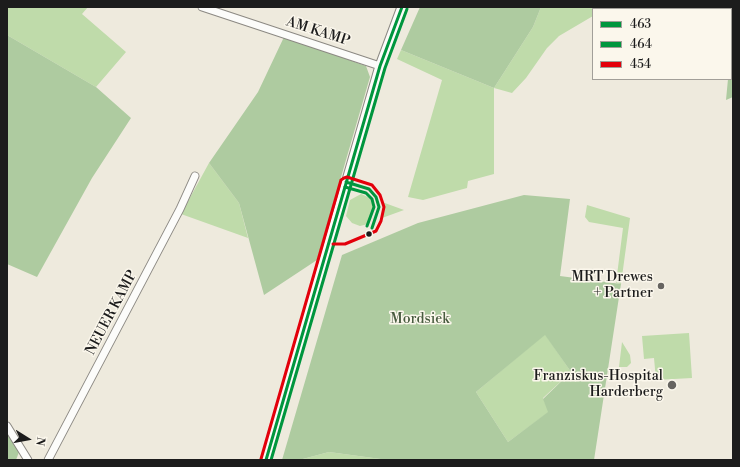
<!DOCTYPE html>
<html>
<head>
<meta charset="utf-8">
<style>
	body { margin:0 }
	#map { position:relative; width:740px; height:467px; overflow:hidden; background:#eeeadd; font-family:"Libre Bodoni",serif }
	canvas { display:block }
	.frame { position:absolute; inset:0; border:8px solid #1c1c1c; pointer-events:none }
	.legend { position:absolute; left:592px; top:8px; width:140px; height:72px; box-sizing:border-box; background:#fbf7ec; border:1px solid #a29f99; margin:0; padding:5px 7px; list-style:none; font-size:12px; color:#1c1c1c }
	.legend li { display:flex; align-items:center; gap:8px; height:20px }
	.legend b { width:20px; border:1px solid #a29f99 }
	.north { position:absolute; left:8px; top:419px; width:40px; height:40px; -webkit-text-stroke:3px #fbf7ec; paint-order:stroke; rotate:101deg; font-size:11px; font-weight:700; line-height:16px; text-align:center; color:#1c1c1c }
	.north::after { content:''; display:block; margin:auto; width:14px; height:18px; background:#1c1c1c; clip-path:polygon(50% 0,100% 100%,50% 72%,0 100%) }
</style>
</head>
<body>
<div id="map">
<canvas width="740" height="467"></canvas>
<div class="frame"></div>
<ul class="legend">
<li><b style="height:5px;background:#00963e"></b>463</li>
<li><b style="height:5px;background:#00963e"></b>464</li>
<li><b style="height:5px;background:#e3000b"></b>454</li>
</ul>
<div class="north">N</div>
</div>
<script>
const ctx = document.querySelector('canvas').getContext('2d');
ctx.lineJoin = 'round';
function paint(path, color) { ctx.fillStyle = color; ctx.fill(path, 'evenodd'); }
const poly = rows => new Path2D(rows.map(r => 'M' + r).join(''));
function strokePath(path, color, width, dash) { ctx.strokeStyle = color; ctx.lineWidth = width; ctx.lineCap = dash ? 'butt' : 'round'; ctx.setLineDash(dash || []); ctx.stroke(path); }
function drawText(font, color, halo, rows, align = 'center') {
  ctx.font = font + ' "Libre Bodoni",serif'; ctx.lineWidth = 3; ctx.setLineDash([]); ctx.textBaseline = 'middle'; ctx.strokeStyle = halo; ctx.fillStyle = color; for (const [text, x, y, turn = 0] of rows) {
    ctx.save(); ctx.translate(x, y); ctx.rotate((+turn || 0) * Math.PI / 180); ctx.textAlign = isNaN(turn) ? turn : align; if (halo) ctx.strokeText(text, 0, 0); ctx.fillText(text, 0, 0); ctx.restore();
  }
}
const green = poly([
	[7,7,88,7,82,14,126,52,96,87,7,35],
	[541,7,607,7,604,9,593,9,593,16,559,36,547,48,526,78,512,93,494,88,494,174,468,181,467,188,423,200,408,197,442,80,397,59,401,50,494,88,533,27],
	[209,163,239,203,248,238,181,214],
	[361,194,370,198,374,206,371,219,368,224,360,226,352,223,346,216,350,200],
	[382,202,404,210,382,218,383,210],
	[587,205,630,218,621,284,616,283,623,228,589,222,585,217],
	[689,333,692,378,656,380,654,358,644,359,642,336],
	[545,334,571,372,543,398,549,412,508,442,476,392],
	[622,342,630,355,631,363,627,367,619,367],
	[329,452,388,460,299,460]
]);
const forest = poly([
	[420,7,541,7,533,27,494,88,401,50],
	[7,35,96,87,131,118,92,178,37,277,7,264],
	[284,37,366,66,370,77,317,260,264,295,239,203,209,163,258,92],
	[733,44,733,97,726,100,728,79,731,79,731,59],
	[524,195,570,199,560,276,621,284,594,460,388,460,329,452,299,460,282,460,342,255,418,223],
	[545,335,571,372,543,399,548,412,508,442,476,392],
	[7,433,19,452,16,460,7,460]
]);
const minor = poly([
	[202,7,380,66],
	[7,426,28,460],
	[48,460,180,209,195,176]
]);
const tertiary = poly([
	[266,460,380,66,402,7]
]);
const bus1 = poly([
	[346,182,369,189,376,197,379,207,372,228],
	[266,460,380,66,402,7]
]);
const bus2 = poly([
	[345,187,366,193,372,199,374,207,367,226],
	[271,460,385,68,407,9]
]);
const bus3 = poly([
	[261,459,341,180,344,178,347,177,372,185,380,195,384,207,381,221,376,231,345,244,333,244]
]);
const markers = [
	[369,234,3.5,"#1c1c1c"],
	[661,286,4,"#666460"],
	[672,385,5,"#666460"]
];
const streetNames = [
	["AM KAMP",318,32,18],
	["NEUER KAMP",112,313,-62]
];
const poiNames = [
	["MRT Drewes",653,278],
	["+ Partner",653,294],
	["Franziskus-Hospital",663,377],
	["Harderberg",663,393]
];
const parkNames = [
	["Mordsiek",420,320]
];
paint(green, '#bfdbaa');
paint(forest, '#aecba0');
strokePath(minor, '#8c8983', 9);
strokePath(tertiary, '#8c8983', 11);
strokePath(minor, '#fcfcfa', 7);
strokePath(tertiary, '#fcfcfa', 9);
strokePath(bus1, '#00963e', 3);
strokePath(bus2, '#00963e', 3);
strokePath(bus3, '#e3000b', 3);
for (const [x, y, r, color] of markers) { const dot = new Path2D(); dot.arc(x, y, r, 0, 2 * Math.PI); ctx.fillStyle = color; ctx.fill(dot); strokePath(dot, '#fbf7ec', 1.5); }
drawText('14px', '#1c1c1c', '#fbf7ec', streetNames);
drawText('14px', '#1c1c1c', '#fbf7ec', poiNames, 'right');
drawText('14px', '#485b3f', '#fbf7ec', parkNames);
</script>
</body>
</html>
